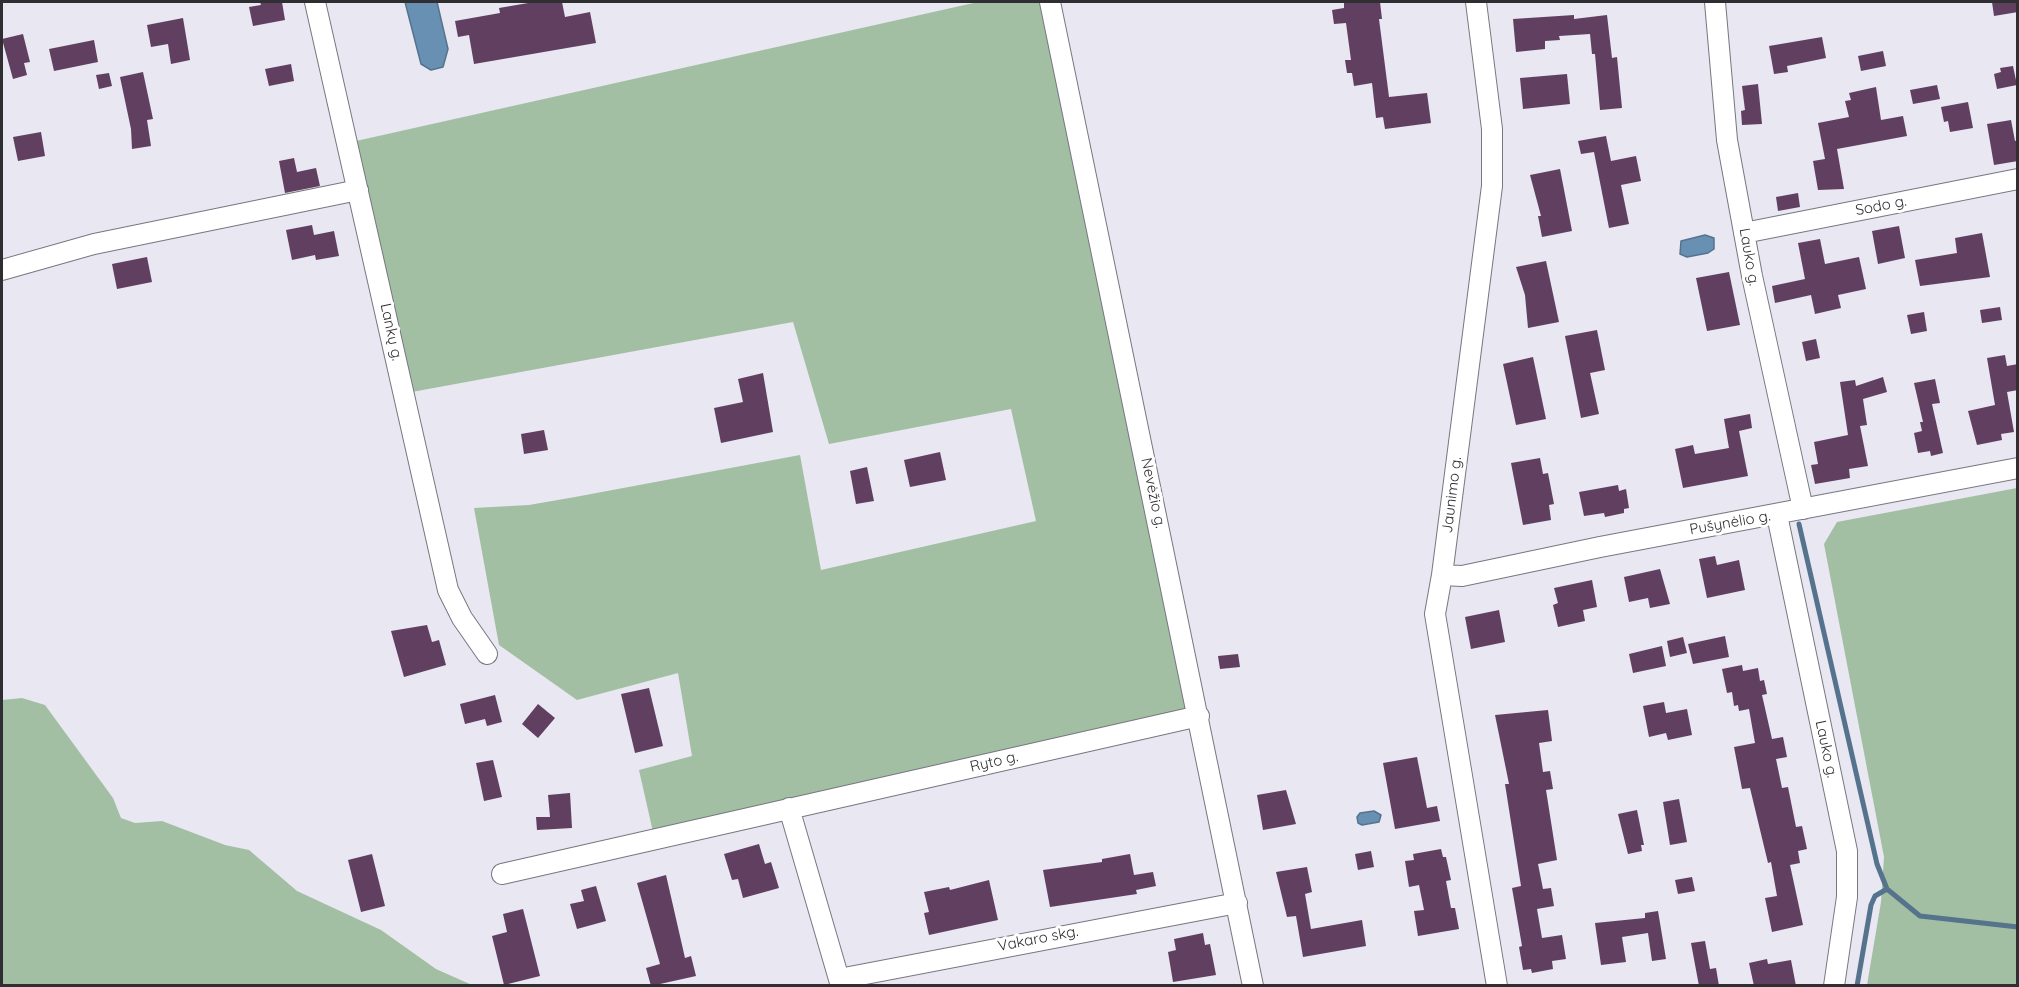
<!DOCTYPE html>
<html>
<head>
<meta charset="utf-8">
<style>
	body { margin:0 }
	#map { position:relative; width:2019px; height:987px; overflow:hidden; background:#e8e7f2; font-family:Quicksand,sans-serif }
	canvas { display:block }
	.frame { position:absolute; inset:0; border:3px solid #2f2f33; pointer-events:none }
</style>
</head>
<body>
<div id="map">
<canvas width="2019" height="987"></canvas>
<div class="frame"></div>
</div>
<script>
const ctx = document.querySelector('canvas').getContext('2d');
ctx.lineJoin = 'round';
function paint(path, color) { ctx.fillStyle = color; ctx.fill(path, 'evenodd'); }
const poly = rows => new Path2D(rows.map(r => 'M' + r).join(''));
function strokePath(path, color, width, dash) { ctx.strokeStyle = color; ctx.lineWidth = width; ctx.lineCap = dash ? 'butt' : 'round'; ctx.setLineDash(dash || []); ctx.stroke(path); }
function drawText(font, color, halo, rows, align = 'center') {
  ctx.font = font + ' Quicksand,sans-serif'; ctx.lineWidth = 6; ctx.setLineDash([]); ctx.textBaseline = 'middle'; ctx.strokeStyle = halo; ctx.fillStyle = color; for (const [text, x, y, turn = 0] of rows) {
    ctx.save(); ctx.translate(x, y); ctx.rotate((+turn || 0) * Math.PI / 180); ctx.textAlign = isNaN(turn) ? turn : align; if (halo) ctx.strokeText(text, 0, 0); ctx.fillText(text, 0, 0); ctx.restore();
  }
}
const green = poly([
	[978,2,1050,2,1177,639,1186,713,653,832,639,770,692,756,678,673,577,700,499,645,474,508,529,505,575,497,800,455,821,570,1036,521,1011,409,829,444,793,322,401,394,356,141],
	[2017,488,2017,985,1867,985,1881,902,1884,857,1824,544,1837,522],
	[22,698,45,705,113,798,121,818,135,823,162,821,225,845,249,850,297,891,381,930,436,969,472,985,2,985,2,700]
]);
const water = poly([
	[405,2,437,2,448,49,443,67,431,70,421,64,405,2],
	[1705,235,1714,238,1714,249,1708,253,1687,257,1680,254,1681,241,1705,235],
	[1374,811,1381,815,1379,822,1362,825,1358,823,1357,817,1360,813,1374,811]
]);
const stream = poly([
	[1799,524,1877,864,1887,889,1920,916,2018,927],
	[1857,986,1871,905,1875,896,1887,889]
]);
const building = poly([
	[260,2,282,2,285,20,253,26,249,7,261,5],
	[534,2,562,2,565,17,590,12,596,43,474,64,469,35,458,37,455,21,500,13,499,8],
	[1344,2,1380,2,1382,19,1379,19,1389,97,1427,93,1431,123,1385,129,1383,117,1376,118,1372,83,1354,86,1352,73,1347,73,1345,60,1351,60,1346,23,1334,24,1332,10,1344,8],
	[1992,2,2018,2,2018,12,1994,16],
	[1574,15,1574,19,1607,15,1612,58,1617,57,1622,108,1600,110,1595,54,1592,54,1590,34,1559,36,1560,40,1545,41,1545,49,1516,52,1513,19],
	[183,18,190,60,171,64,168,44,151,47,147,25],
	[23,34,30,62,24,63,27,75,13,79,2,39],
	[1822,37,1826,58,1787,66,1788,72,1774,74,1769,46],
	[94,40,98,62,54,71,49,49],
	[1883,51,1886,66,1861,71,1858,56],
	[291,64,294,81,269,86,265,69],
	[2013,66,2017,85,1997,89,1994,74,2001,72,2000,68],
	[143,72,153,119,147,120,151,146,132,149,131,129,120,77],
	[109,73,112,86,99,89,96,75],
	[1567,74,1570,104,1523,109,1520,78],
	[1758,84,1762,124,1742,125,1741,111,1745,110,1742,86],
	[1937,85,1940,99,1913,104,1910,90],
	[1876,87,1881,120,1903,116,1907,136,1837,149,1844,189,1818,190,1813,161,1825,159,1818,123,1849,117,1845,101,1851,100,1849,93],
	[1968,102,1973,128,1950,132,1948,121,1944,122,1941,107],
	[2011,120,2015,141,2018,140,2018,161,1994,165,1987,124],
	[41,132,45,156,18,161,13,137],
	[1606,136,1611,161,1636,156,1641,181,1621,185,1629,224,1609,228,1594,152,1581,154,1578,141],
	[294,158,297,172,316,168,320,186,285,193,279,161],
	[1560,169,1572,231,1542,237,1538,216,1541,216,1530,175],
	[1798,193,1800,207,1778,211,1776,197],
	[312,225,314,235,334,231,339,256,316,260,315,255,292,260,286,230],
	[1899,226,1905,258,1878,264,1872,231],
	[1982,233,1990,277,1920,286,1915,260,1957,253,1955,238],
	[1820,239,1825,264,1859,257,1866,289,1838,295,1841,308,1815,314,1811,295,1775,303,1772,286,1805,279,1798,243],
	[147,257,152,282,117,289,112,264],
	[1546,261,1559,322,1528,328,1525,295,1516,267],
	[1729,272,1740,325,1707,331,1696,278],
	[2000,307,2002,320,1982,323,1980,310],
	[1924,312,1927,331,1911,334,1907,315],
	[1597,330,1605,370,1590,373,1599,414,1581,418,1565,336],
	[1816,339,1820,358,1806,361,1802,342],
	[2005,355,2007,366,2018,364,2018,390,2007,392,2014,432,2001,434,2002,440,1977,445,1968,411,1995,405,1987,358],
	[1533,357,1546,419,1516,425,1503,364],
	[763,373,773,432,721,443,714,408,743,402,738,379],
	[1883,377,1887,392,1863,399,1867,425,1860,426,1868,466,1849,469,1850,478,1815,484,1811,465,1818,464,1814,442,1848,435,1840,382,1855,380,1856,386],
	[1935,379,1940,403,1932,404,1943,453,1931,456,1930,451,1918,453,1914,433,1922,431,1920,422,1923,422,1914,383],
	[1750,414,1752,428,1739,431,1748,476,1683,488,1675,449,1693,445,1695,454,1729,448,1724,419],
	[544,430,548,450,524,454,521,434],
	[940,452,946,480,910,487,904,460],
	[1540,458,1543,474,1548,473,1554,504,1549,505,1551,520,1523,525,1511,463],
	[867,467,874,501,856,504,850,471],
	[1618,485,1619,491,1626,489,1629,508,1624,509,1624,513,1605,517,1604,513,1584,516,1579,492],
	[1715,556,1717,565,1739,560,1745,590,1707,598,1699,559],
	[1660,569,1670,604,1650,608,1648,598,1629,602,1624,577],
	[1592,580,1597,607,1583,610,1585,621,1558,627,1553,605,1558,603,1554,588],
	[1499,610,1505,642,1471,649,1465,617],
	[427,625,432,642,439,640,446,665,404,677,391,631],
	[1725,636,1729,657,1693,664,1688,644],
	[1683,637,1687,653,1670,657,1667,641],
	[1662,646,1666,666,1633,673,1629,654],
	[1238,654,1240,667,1220,669,1218,656],
	[1742,665,1743,671,1758,668,1760,681,1764,680,1767,694,1762,695,1772,739,1783,737,1787,757,1776,759,1782,788,1788,787,1796,827,1802,826,1807,849,1798,851,1800,863,1790,865,1803,925,1772,932,1765,898,1777,896,1771,862,1768,863,1750,788,1742,789,1734,747,1755,743,1749,709,1739,711,1738,705,1734,706,1732,692,1727,693,1722,669],
	[649,688,663,746,635,753,621,694],
	[495,695,502,722,487,726,485,719,465,724,460,704],
	[1664,702,1666,713,1687,709,1692,735,1668,740,1666,733,1649,737,1643,706],
	[538,704,555,718,538,738,522,724],
	[1548,710,1552,741,1539,743,1543,772,1550,771,1553,789,1546,790,1557,860,1538,864,1543,889,1551,888,1554,906,1537,909,1542,938,1562,935,1566,959,1552,961,1553,969,1532,973,1531,969,1523,970,1519,947,1522,946,1512,888,1521,886,1505,784,1509,784,1495,715],
	[1417,757,1427,808,1437,806,1440,821,1395,829,1383,763],
	[493,760,502,797,484,801,476,763],
	[1286,790,1296,824,1263,830,1257,795],
	[570,793,572,828,537,830,536,817,550,817,548,795],
	[1679,799,1687,842,1670,845,1663,802],
	[1637,810,1644,845,1641,845,1642,851,1628,854,1618,814],
	[759,844,765,864,771,862,779,888,743,898,738,879,732,880,724,854],
	[1441,849,1443,857,1446,857,1451,880,1446,881,1451,908,1455,908,1459,929,1418,936,1414,911,1424,910,1419,885,1409,887,1405,861,1414,860,1413,854],
	[1371,851,1374,867,1358,870,1355,854],
	[372,854,385,906,361,912,348,860],
	[1130,854,1134,875,1153,872,1156,886,1136,890,1137,894,1050,907,1043,870,1102,862,1102,859],
	[1307,867,1312,892,1305,894,1311,929,1362,920,1366,946,1303,957,1296,916,1287,917,1276,872],
	[666,875,685,958,691,956,696,976,651,986,646,968,660,964,637,883],
	[1692,877,1695,891,1678,894,1675,880],
	[989,880,998,920,929,935,924,913,929,912,924,892,949,887,950,890],
	[596,886,606,921,577,929,570,904,584,901,581,890],
	[523,909,540,976,504,985,492,936,507,932,503,914],
	[1658,911,1666,959,1652,961,1648,933,1622,937,1626,962,1601,965,1595,923,1645,918,1645,913],
	[1203,933,1205,945,1210,944,1216,975,1173,982,1168,952,1176,950,1174,939],
	[1705,941,1710,969,1716,968,1719,986,1699,986,1691,943],
	[1767,959,1768,964,1791,960,1796,986,1754,986,1749,963]
]);
const minor = poly([
	[315,2,448,590,462,618,487,654],
	[1050,2,1253,986],
	[1476,2,1492,129,1492,186,1442,575,1435,614,1497,986],
	[1715,2,1727,140,1752,276,1803,509],
	[1744,233,2018,179],
	[2,270,94,244,358,190],
	[1777,515,1847,851,1847,897,1834,986],
	[1442,575,1462,576,1600,547,2018,468],
	[789,808,841,986],
	[502,874,1199,716],
	[839,979,1237,903]
]);
const streetNames = [
	["Sodo g.",1881,206,-11],
	["Lauko g.",1749,257,80],
	["Lankų g.",391,332,78],
	["Nevėžio g.",1153,493,78],
	["Jaunimo g.",1452,495,-83],
	["Pušynėlio g.",1730,523,-10],
	["Lauko g.",1826,749,78],
	["Ryto g.",994,762,-13],
	["Vakaro skg.",1038,939,-11]
];
paint(green, '#a3bfa3');
paint(water, '#6790b3');
strokePath(water, '#56738d', 1.5);
strokePath(stream, '#56738d', 5);
paint(building, '#613f61');
strokePath(minor, '#777781', 22);
strokePath(minor, '#fff', 20);
drawText('15px', '#2f2f33', '#fff', streetNames);
</script>
</body>
</html>
